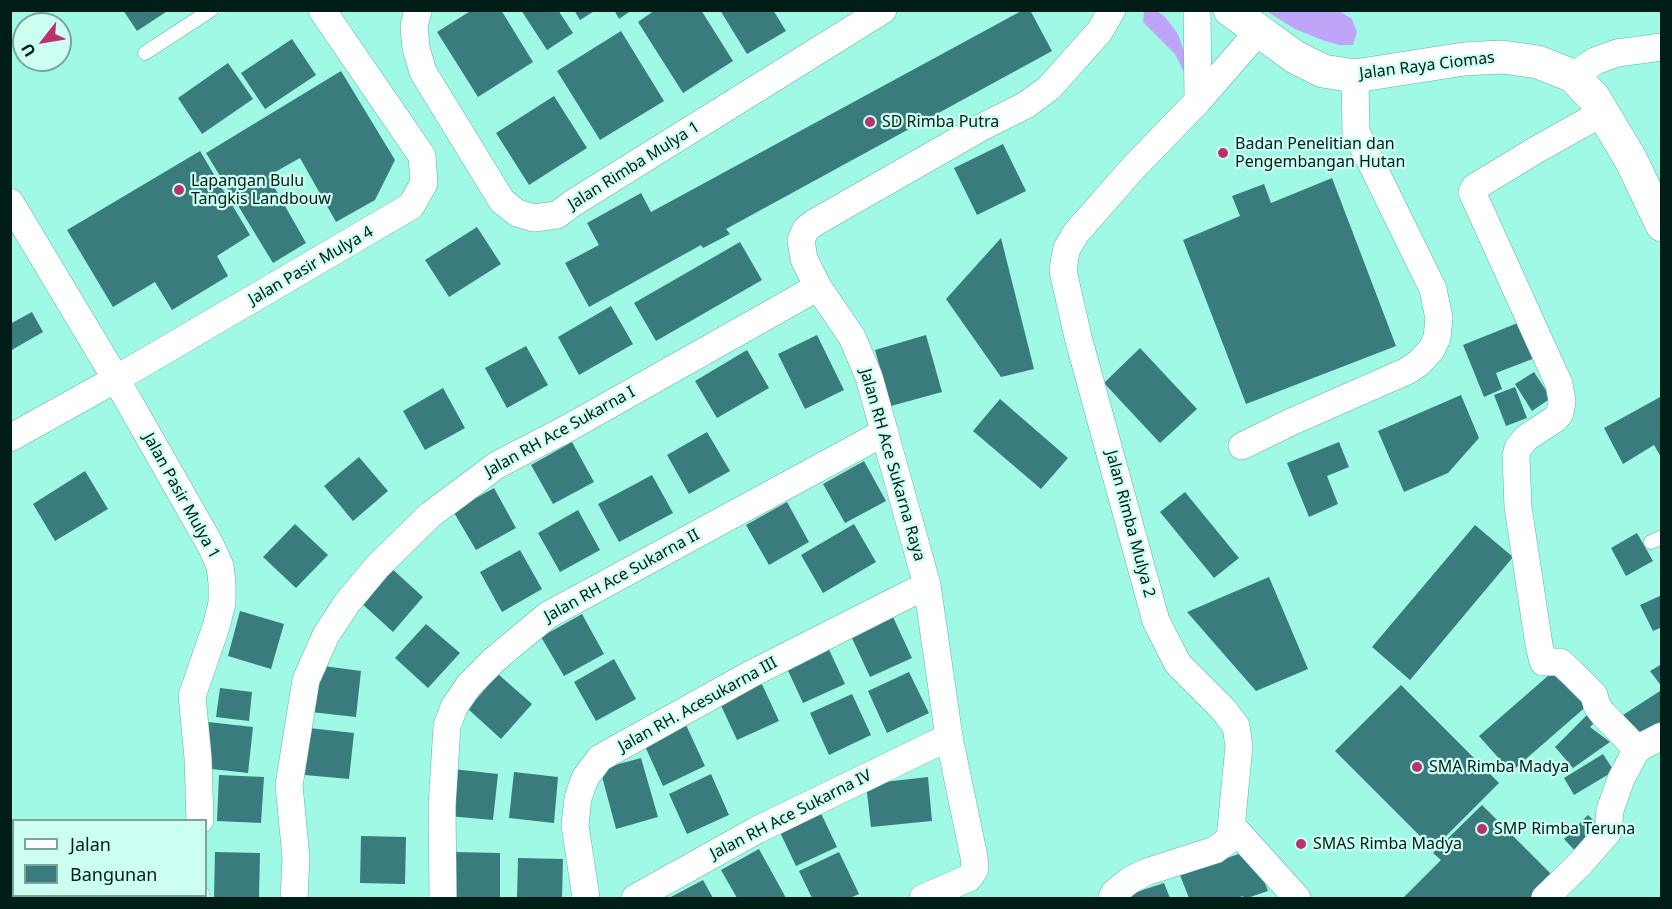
<!DOCTYPE html>
<html>
<head>
<meta charset="utf-8">
<style>
	body { margin:0 }
	#map { position:relative; width:1672px; height:909px; overflow:hidden; background:#a0f9e4; font-family:"Noto Sans",sans-serif }
	canvas { display:block }
	.frame { position:absolute; inset:0; border:12px solid #011d17; pointer-events:none }
	.legend { position:absolute; left:12px; top:819px; width:195px; height:78px; box-sizing:border-box; background:#ccfff1; border:2px solid #7ba59a; margin:0; padding:8px 10px; list-style:none; font-size:18px; color:#011d17 }
	.legend li { display:flex; align-items:center; gap:12px; height:30px }
	.legend b { width:30px; border:2px solid #7ba59a }
	.north { position:absolute; left:12px; top:12px; width:60px; height:60px; box-sizing:border-box; background:#ccfff1; border:2px solid #7ba59a; border-radius:50%; rotate:239deg; font-size:16px; font-weight:700; line-height:24px; text-align:center; color:#011d17 }
	.north::after { content:''; display:block; margin:auto; width:21px; height:27px; background:#ba316f; clip-path:polygon(50% 0,100% 100%,50% 72%,0 100%) }
</style>
</head>
<body>
<div id="map">
<canvas width="1672" height="909"></canvas>
<div class="frame"></div>
<ul class="legend">
<li><b style="height:8px;background:#fff"></b>Jalan</li>
<li><b style="height:16px;background:#3a7b7d"></b>Bangunan</li>
</ul>
<div class="north">U</div>
</div>
<script>
const ctx = document.querySelector('canvas').getContext('2d');
ctx.lineJoin = 'round';
function paint(path, color) { ctx.fillStyle = color; ctx.fill(path, 'evenodd'); }
const poly = rows => new Path2D(rows.map(r => 'M' + r).join(''));
function strokePath(path, color, width, dash) { ctx.strokeStyle = color; ctx.lineWidth = width; ctx.lineCap = dash ? 'butt' : 'round'; ctx.setLineDash(dash || []); ctx.stroke(path); }
function drawText(font, color, halo, rows, align = 'center') {
  ctx.font = font + ' "Noto Sans",sans-serif'; ctx.lineWidth = 4.5; ctx.setLineDash([]); ctx.textBaseline = 'middle'; ctx.strokeStyle = halo; ctx.fillStyle = color; for (const [text, x, y, turn = 0] of rows) {
    ctx.save(); ctx.translate(x, y); ctx.rotate((+turn || 0) * Math.PI / 180); ctx.textAlign = isNaN(turn) ? turn : align; if (halo) ctx.strokeText(text, 0, 0); ctx.fillText(text, 0, 0); ctx.restore();
  }
}
const green = poly([
	[1144,11,1157,11,1165,17,1178,34,1192,76,1187,78,1175,54,1143,22],
	[1266,11,1339,11,1352,19,1357,32,1353,45,1339,45,1325,41,1295,29]
]);
const building = poly([
	[123,10,169,10,137,31],
	[472,10,501,10,533,62,478,97,437,32],
	[521,10,558,10,573,33,547,50],
	[574,10,596,10,580,20],
	[614,10,632,10,619,19],
	[655,10,701,10,733,61,683,93,638,22],
	[720,10,773,10,786,31,747,54],
	[1023,10,1030,10,1052,51,726,229,730,234,703,248,701,245,589,307,565,263,599,245,587,223,641,193,651,212],
	[621,31,664,101,600,140,557,71],
	[292,39,316,75,265,109,241,73],
	[228,63,253,99,202,134,178,98],
	[341,71,395,160,375,200,336,222,300,158,268,176,306,243,273,263,206,153],
	[554,96,587,148,529,185,496,133],
	[1003,144,1026,191,977,215,954,168],
	[200,151,250,235,217,256,228,276,172,310,155,282,113,307,67,230],
	[1332,178,1396,346,1246,404,1183,240,1240,216,1232,196,1264,184,1271,203],
	[477,227,501,264,449,297,425,260],
	[1001,238,1034,369,1001,377,946,299],
	[740,242,762,280,656,341,634,303],
	[611,306,633,344,579,375,558,337],
	[32,312,43,332,10,351,10,324],
	[1520,322,1535,358,1496,373,1502,389,1484,397,1463,345],
	[817,335,844,390,805,409,778,354],
	[926,335,942,392,891,406,875,350],
	[526,346,548,385,507,408,485,368],
	[1140,348,1197,409,1160,443,1104,383],
	[747,350,769,388,717,418,695,381],
	[1534,372,1551,398,1532,411,1515,384],
	[1515,387,1527,418,1506,426,1494,395],
	[443,388,465,428,425,450,403,411],
	[1461,395,1479,438,1448,473,1404,492,1378,431],
	[1662,396,1662,459,1654,445,1623,464,1604,428],
	[1000,399,1068,458,1041,489,973,431],
	[707,432,730,471,689,494,667,455],
	[572,442,594,482,553,504,531,465],
	[1339,442,1349,467,1327,476,1338,504,1309,517,1287,463],
	[359,457,388,491,353,521,324,486],
	[864,461,886,501,845,523,823,484],
	[85,471,108,509,55,541,33,504],
	[652,475,673,513,619,542,598,504],
	[494,488,516,528,476,550,453,511],
	[1185,492,1239,558,1214,578,1160,512],
	[787,502,809,542,769,565,746,525],
	[578,510,600,550,560,572,538,533],
	[295,524,328,555,296,588,263,557],
	[854,524,876,562,823,593,801,555],
	[1475,525,1513,557,1410,680,1372,647],
	[1637,533,1653,561,1626,576,1611,548],
	[520,550,542,589,502,612,480,572],
	[390,567,423,597,393,632,359,601],
	[1269,577,1308,669,1256,691,1187,612],
	[1662,595,1662,627,1653,631,1640,605],
	[240,611,284,624,271,669,228,656],
	[582,614,604,654,564,676,541,637],
	[893,617,912,658,870,677,851,636],
	[426,624,460,653,428,688,395,658],
	[826,643,845,684,803,703,784,662],
	[614,659,636,699,596,721,574,682],
	[1662,664,1662,687,1650,671],
	[316,665,361,671,356,717,311,712],
	[1557,668,1589,704,1511,772,1479,736],
	[909,672,929,713,887,733,868,691],
	[498,674,532,704,501,739,468,709],
	[760,680,779,721,737,740,718,699],
	[1401,685,1499,783,1433,849,1335,751],
	[220,688,252,692,249,721,216,717],
	[1660,691,1662,727,1641,740,1623,715],
	[852,694,871,735,829,755,810,713],
	[1587,715,1595,722,1590,727,1610,742,1573,768,1555,747],
	[208,722,253,727,248,773,203,768],
	[686,725,705,766,663,786,644,744],
	[309,728,354,733,349,779,305,775],
	[1603,754,1614,771,1574,795,1564,778],
	[641,758,658,817,616,829,600,769],
	[453,769,498,774,493,820,448,816],
	[514,772,558,777,554,823,509,818],
	[711,774,729,815,687,834,669,794],
	[219,775,264,777,261,823,217,821],
	[928,777,932,821,871,827,866,784],
	[817,805,837,847,796,866,776,824],
	[1482,805,1553,876,1531,898,1403,898,1441,860,1433,853],
	[1588,815,1604,831,1579,855,1564,839],
	[361,836,406,837,405,884,360,883],
	[759,849,786,898,737,898,721,870],
	[1252,849,1268,891,1247,898,1244,898,1243,896,1237,898,1189,898,1176,865,1200,868],
	[215,852,260,853,259,898,214,898],
	[455,852,500,853,500,898,454,898],
	[839,852,859,894,850,898,812,898,799,871],
	[518,858,563,859,562,898,517,898],
	[703,880,713,898,669,898],
	[1164,883,1170,898,1118,898]
]);
const service = poly([
	[145,53,211,10],
	[1651,542,1662,537]
]);
const minor = poly([
	[418,10,414,26,416,48,423,72,502,201,517,213,534,218,557,215,573,203,883,10],
	[1197,10,1198,101],
	[1573,76,1595,61,1617,53,1662,47],
	[1602,113,1536,150,1475,187,1472,192,1559,384,1562,401,1560,413,1555,419,1526,438,1518,448,1516,456,1518,507,1539,645,1543,662,1560,662,1571,672,1594,695,1597,706,1603,714,1637,749],
	[10,202,116,379,211,546,220,566,222,583,222,603,216,627,192,696,198,758,200,820],
	[10,438,116,379,411,206,424,183,422,156,322,10],
	[1242,446,1291,422,1407,371,1419,363,1431,350,1437,338,1439,318,1433,289,1356,132,1355,76],
	[1232,826,1297,898],
	[196,898,196,896],
	[294,898,296,858,289,785,306,680,326,635,347,603,377,567,430,515,497,465,570,427,818,287],
	[443,898,442,806,447,726,454,707,469,685,494,660,548,615,885,432],
	[586,898,575,825,578,798,585,778,600,758,751,674,927,585],
	[635,898,757,830,949,737],
	[923,898,969,878,975,869,974,857,949,737,927,585,869,377,852,337,818,287,804,259,801,240,806,229,814,223,980,128,1026,105,1049,88,1099,32,1112,10],
	[1112,898,1114,893,1129,881,1146,872,1215,850,1230,839,1239,746,1236,726,1223,709,1178,664,1156,621,1078,337,1063,271,1065,257,1067,248,1076,233,1134,167,1198,101,1258,32],
	[1545,898,1579,865,1608,832,1610,810,1621,779,1637,749,1662,736]
]);
const secondary = poly([
	[1230,10,1295,57,1323,71,1355,76,1464,59,1502,57,1538,62,1573,76,1594,98,1631,160,1662,225]
]);
const markers = [
	[870,122,6,"#ba316f"],
	[1223,153,6,"#ba316f"],
	[179,190,6,"#ba316f"],
	[1417,767,6,"#ba316f"],
	[1482,829,6,"#ba316f"],
	[1301,844,6,"#ba316f"]
];
const streetNames = [
	["Jalan Raya Ciomas",1427,66,-7],
	["Jalan Rimba Mulya 1",634,166,-32],
	["Jalan Pasir Mulya 4",311,266,-30],
	["Jalan RH Ace Sukarna I",560,432,-29],
	["Jalan RH Ace Sukarna Raya",892,465,74],
	["Jalan Pasir Mulya 1",181,496,61],
	["Jalan Rimba Mulya 2",1130,524,75],
	["Jalan RH Ace Sukarna II",622,576,-29],
	["Jalan RH. Acesukarna III",698,705,-29],
	["Jalan RH Ace Sukarna IV",791,815,-27]
];
const poiNames = [
	["SD Rimba Putra",882,122],
	["Badan Penelitian dan",1235,144],
	["Pengembangan Hutan",1235,162],
	["Lapangan Bulu",191,181],
	["Tangkis Landbouw",191,199],
	["SMA Rimba Madya",1429,767],
	["SMP Rimba Teruna",1494,829],
	["SMAS Rimba Madya",1313,844]
];
paint(green, '#bea5f8');
paint(building, '#3a7b7d');
strokePath(service, '#5bb4a1', 15);
strokePath(minor, '#5bb4a1', 28);
strokePath(secondary, '#5bb4a1', 34);
strokePath(service, '#fff', 14);
strokePath(minor, '#fff', 27);
strokePath(secondary, '#fff', 33);
for (const [x, y, r, color] of markers) { const dot = new Path2D(); dot.arc(x, y, r, 0, 2 * Math.PI); ctx.fillStyle = color; ctx.fill(dot); strokePath(dot, '#ccfff1', 2); }
drawText('16px', '#011d17', '#ccfff1', streetNames);
drawText('16px', '#011d17', '#ccfff1', poiNames, 'left');
</script>
</body>
</html>
